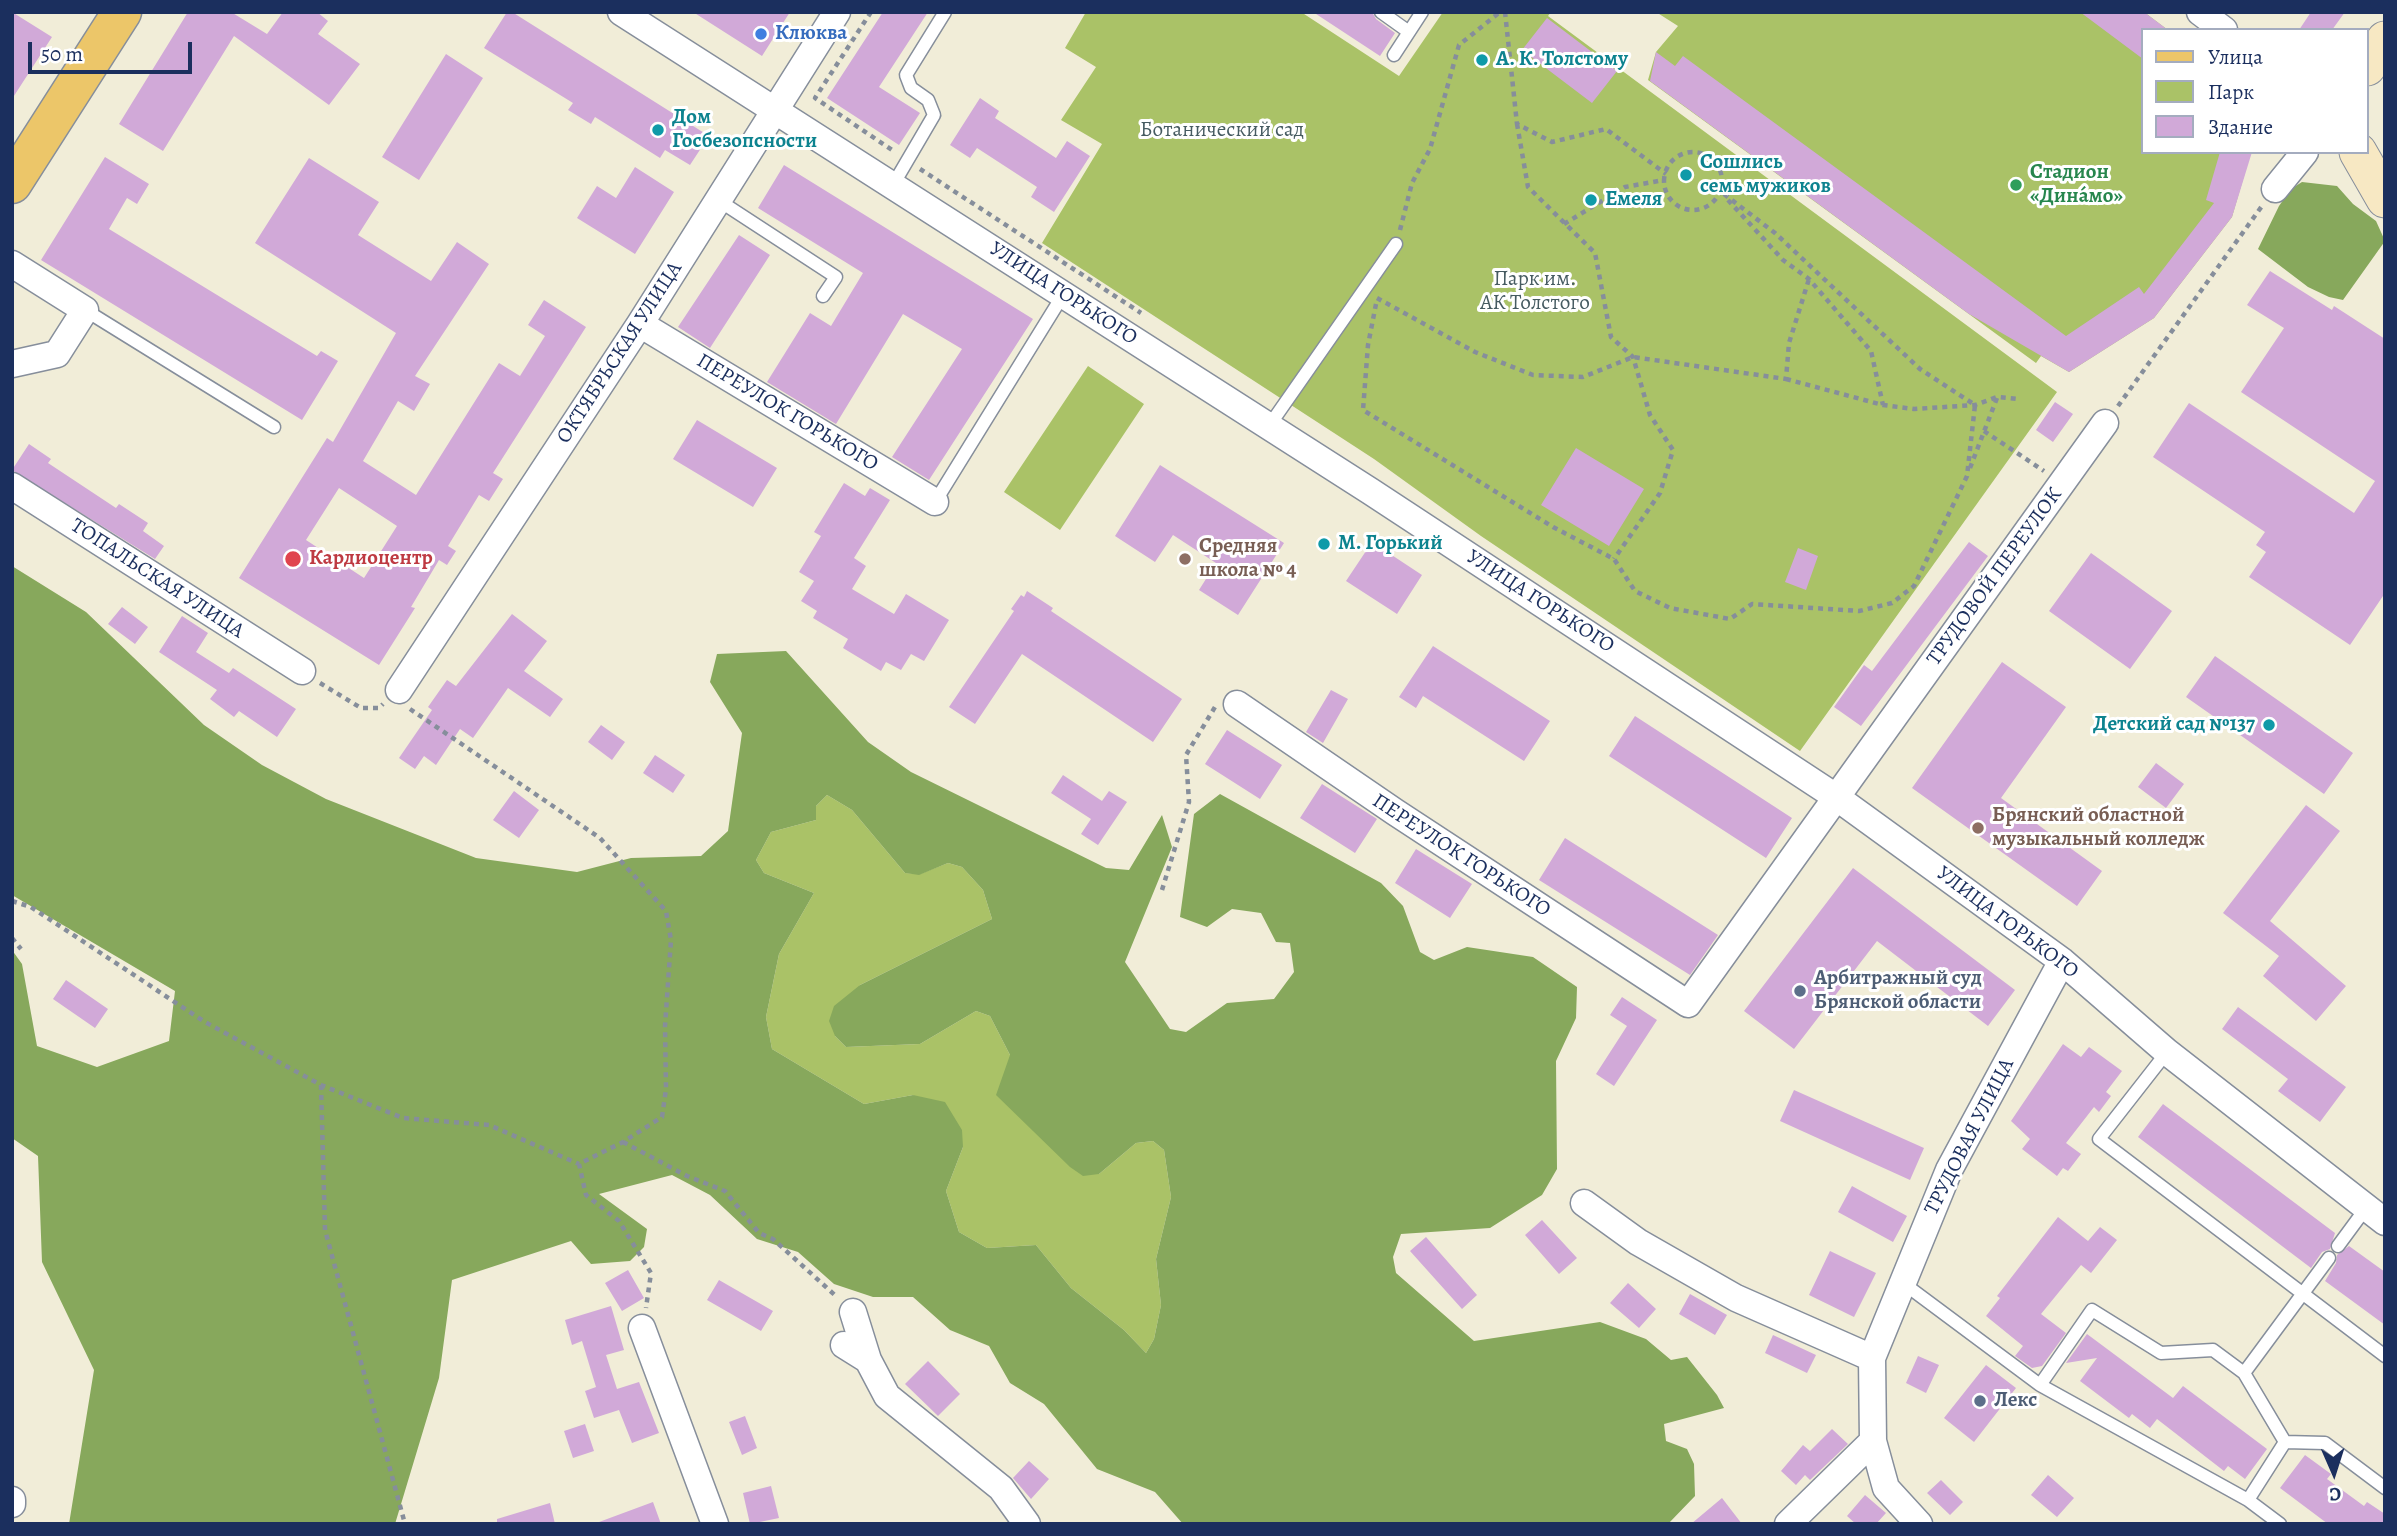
<!DOCTYPE html>
<html>
<head>
<meta charset="utf-8">
<style>
	body { margin:0 }
	#map { position:relative; width:2397px; height:1536px; overflow:hidden; background:#f1edd8; font-family:Alegreya,serif }
	canvas { display:block }
	.frame { position:absolute; inset:0; border:14px solid #1b2f5e; pointer-events:none }
	.legend { position:absolute; left:2141px; top:28px; width:228px; height:126px; box-sizing:border-box; background:#fff; border:2px solid #a4acbf; margin:0; padding:9px 12px; list-style:none; font-size:21px; color:#1b2f5e }
	.legend li { display:flex; align-items:center; gap:14px; height:35px }
	.legend b { width:35px; border:2px solid #a4acbf }
	.north { position:absolute; left:2299px; top:1438px; width:70px; height:70px; -webkit-text-stroke:5px #fff; paint-order:stroke; rotate:177deg; font-size:19px; font-weight:700; line-height:28px; text-align:center; color:#1b2f5e }
	.north::after { content:''; display:block; margin:auto; width:24px; height:32px; background:#1b2f5e; clip-path:polygon(50% 0,100% 100%,50% 72%,0 100%) }
	.scale { position:absolute; left:28px; top:42px; width:164px; height:32px; box-sizing:border-box; border:4px solid #1b2f5e; border-top:0; padding-left:9px; font-size:21px; line-height:24px; white-space:nowrap; color:#1b2f5e; -webkit-text-stroke:5px #fff; paint-order:stroke }
</style>
</head>
<body>
<div id="map">
<canvas width="2397" height="1536"></canvas>
<div class="frame"></div>
<ul class="legend">
<li><b style="height:9px;background:#ecc669"></b>Улица</li>
<li><b style="height:19px;background:#aac267"></b>Парк</li>
<li><b style="height:19px;background:#d1a9d8"></b>Здание</li>
</ul>
<div class="north">С</div>
<div class="scale">50 m</div>
</div>
<script>
const ctx = document.querySelector('canvas').getContext('2d');
ctx.lineJoin = 'round';
function paint(path, color) { ctx.fillStyle = color; ctx.fill(path, 'evenodd'); }
const poly = rows => new Path2D(rows.map(r => 'M' + r).join(''));
function strokePath(path, color, width, dash) { ctx.strokeStyle = color; ctx.lineWidth = width; ctx.lineCap = dash ? 'butt' : 'round'; ctx.setLineDash(dash || []); ctx.stroke(path); }
function drawText(font, color, halo, rows, align = 'center') {
  ctx.font = font + ' Alegreya,serif'; ctx.lineWidth = 6; ctx.setLineDash([]); ctx.textBaseline = 'middle'; ctx.strokeStyle = halo; ctx.fillStyle = color; for (const [text, x, y, turn = 0] of rows) {
    ctx.save(); ctx.translate(x, y); ctx.rotate((+turn || 0) * Math.PI / 180); ctx.textAlign = isNaN(turn) ? turn : align; if (halo) ctx.strokeText(text, 0, 0); ctx.fillText(text, 0, 0); ctx.restore();
  }
}
const green = poly([
	[1086,12,1301,12,1399,76,1443,12,1551,12,1548,16,2057,392,1800,751,1481,536,1374,459,1042,243,1102,144,1061,120,1096,67,1065,48],
	[1656,12,2144,12,2168,30,2143,30,2143,152,2251,152,2232,217,2154,318,2069,372,2041,356,2036,363,1648,80,1656,52,1678,26],
	[1088,366,1144,404,1060,530,1004,492],
	[827,795,852,810,905,873,920,874,948,863,962,867,983,890,992,919,860,985,835,1036,846,1047,920,1044,976,1011,990,1016,1010,1055,1099,1174,1136,1143,1153,1141,1164,1150,1171,1197,1156,1259,1161,1305,1154,1339,1146,1353,1124,1330,1071,1288,1036,1245,987,1248,959,1232,946,1191,963,1147,913,1095,864,1104,772,1049,766,1017,779,954,814,893,764,873,756,860,771,832,816,820,816,806]
]);
const forest = poly([
	[2302,182,2337,186,2353,204,2376,221,2385,241,2343,300,2329,297,2308,287,2258,249,2279,206,2291,189],
	[12,566,86,612,204,725,262,765,326,799,476,858,577,872,631,858,701,856,728,831,742,733,710,682,717,654,786,651,868,742,911,772,1106,868,1129,870,1162,815,1172,847,1125,962,1170,1029,1186,1032,1227,1003,1274,999,1294,972,1290,943,1276,942,1261,913,1232,909,1207,927,1180,917,1194,814,1220,794,1381,883,1403,906,1420,952,1434,960,1467,947,1533,957,1577,987,1576,1018,1556,1061,1557,1169,1542,1195,1490,1228,1401,1234,1393,1257,1396,1273,1474,1341,1600,1322,1646,1339,1671,1360,1687,1357,1717,1395,1724,1408,1664,1424,1666,1441,1687,1449,1694,1464,1695,1496,1668,1524,1183,1524,1155,1492,1097,1469,1044,1404,1010,1383,989,1346,950,1330,913,1297,873,1297,834,1284,798,1252,757,1239,710,1195,672,1175,599,1194,647,1229,644,1247,630,1261,591,1264,571,1241,452,1280,439,1378,395,1524,69,1524,94,1370,42,1262,38,1156,12,1138,12,950,22,964,37,1046,97,1067,169,1041,175,991,12,895],
	[827,795,852,810,905,873,919,875,948,863,962,867,983,890,992,919,860,985,834,1006,829,1021,835,1036,846,1047,920,1044,976,1011,990,1016,1010,1055,996,1095,1070,1167,1083,1176,1099,1174,1136,1143,1153,1141,1164,1150,1171,1197,1156,1259,1161,1305,1154,1339,1146,1353,1124,1330,1071,1288,1036,1245,987,1248,959,1232,946,1191,963,1147,962,1130,945,1102,913,1095,864,1104,772,1049,766,1017,779,954,814,893,764,873,756,860,771,832,816,820,816,806]
]);
const building = poly([
	[12,12,52,37,12,99],
	[188,12,231,12,267,34,283,12,317,12,328,21,318,34,360,64,329,105,234,36,163,151,119,124],
	[507,12,512,12,709,136,690,165,665,150,660,158,595,117,591,124,568,110,573,103,484,48],
	[693,12,790,12,762,56],
	[883,12,928,12,879,87,920,113,899,145,827,98],
	[1313,12,1372,12,1376,19,1395,33,1380,56],
	[2080,12,2144,12,2168,30,2143,30,2143,59],
	[2311,12,2345,12,2332,30,2299,30],
	[1547,18,1617,71,1592,103,1522,50],
	[1656,52,1675,66,1683,56,2066,336,2139,287,2144,294,2214,203,2206,200,2220,152,2252,152,2232,217,2154,318,2069,372,1969,314,1650,81],
	[446,54,483,78,419,180,382,157],
	[980,98,999,111,995,118,1056,158,1067,141,1090,156,1054,212,1031,197,1037,187,977,148,970,158,950,145],
	[105,157,149,184,137,204,127,198,109,229,317,356,321,351,338,361,302,420,41,260],
	[309,158,379,202,358,235,431,281,457,242,489,264,415,376,430,384,414,411,398,401,363,461,416,495,499,363,520,376,545,336,528,325,544,300,586,327,493,473,503,479,489,501,479,495,448,546,456,551,447,565,439,560,411,607,415,608,379,665,239,578,327,438,333,442,396,333,255,243],
	[339,488,397,526,364,578,306,540],
	[784,165,1033,319,929,480,892,457,962,349,903,314,836,424,767,382,810,313,831,326,863,273,758,208],
	[635,167,674,192,635,254,577,218,597,186,616,198],
	[739,235,770,255,710,348,678,327],
	[2270,271,2332,310,2334,306,2385,339,2385,593,2350,645,2249,577,2266,552,2256,545,2265,532,2153,457,2189,403,2354,513,2375,481,2241,392,2284,328,2247,305],
	[2055,402,2073,414,2053,442,2036,430],
	[697,420,777,468,753,507,673,459],
	[29,444,51,459,48,463,116,508,119,504,148,523,143,531,164,546,155,559,12,470],
	[1576,448,1644,489,1609,546,1541,505],
	[1160,465,1284,543,1238,615,1199,590,1216,563,1173,535,1155,562,1115,536],
	[844,483,865,496,870,488,890,500,854,558,866,566,852,589,894,614,906,594,949,620,924,661,911,654,901,670,886,662,881,671,843,648,848,639,813,618,817,611,801,601,814,581,799,572,821,536,814,532],
	[1372,542,1422,575,1397,614,1346,581],
	[1969,542,1988,556,1861,726,1834,707,1864,665,1872,671],
	[1798,548,1818,556,1806,590,1785,582],
	[2091,553,2172,611,2130,669,2049,611],
	[1027,591,1053,608,1051,611,1182,699,1153,742,1022,654,975,724,949,707,1014,611,1011,609,1021,595,1024,597],
	[122,607,148,627,135,644,108,624],
	[512,614,547,641,524,671,563,699,550,717,508,688,473,738,460,729,436,765,424,756,415,769,399,758,432,710,428,707,447,680,456,686],
	[182,616,208,633,196,652,229,673,233,668,296,709,277,737,239,711,234,717,210,699,217,690,159,652],
	[1433,646,1550,721,1524,761,1423,696,1416,708,1399,697],
	[2215,656,2353,753,2324,794,2186,697],
	[2002,662,2066,707,2001,798,2102,871,2077,906,1912,788],
	[1331,690,1348,699,1323,743,1306,732],
	[1635,716,1792,818,1766,858,1609,756],
	[601,725,625,742,612,760,588,742],
	[1227,730,1282,765,1260,799,1205,764],
	[655,755,685,775,673,793,643,773],
	[2156,763,2184,784,2166,808,2138,787],
	[1063,775,1102,801,1109,791,1127,802,1098,845,1081,834,1091,819,1051,793],
	[1322,784,1377,819,1355,853,1300,818],
	[514,791,539,810,519,838,493,820],
	[2306,805,2340,831,2270,921,2346,986,2316,1021,2263,976,2279,956,2223,913],
	[1565,838,1718,935,1690,975,1539,880],
	[1416,849,1472,884,1450,918,1395,883],
	[1853,868,2015,990,1988,1026,1877,941,1794,1049,1744,1011],
	[66,980,108,1009,95,1028,53,999],
	[1622,997,1657,1020,1614,1086,1596,1074,1627,1026,1610,1015],
	[2238,1007,2346,1087,2320,1122,2278,1091,2288,1079,2222,1029],
	[2063,1044,2081,1057,2089,1047,2122,1071,2106,1092,2111,1096,2099,1112,2094,1107,2066,1143,2081,1154,2068,1171,2063,1168,2057,1176,2022,1149,2030,1139,2011,1121],
	[1794,1090,1924,1148,1910,1180,1780,1121],
	[2163,1104,2335,1233,2330,1249,2322,1252,2311,1268,2138,1137],
	[1852,1186,1907,1216,1893,1242,1838,1212],
	[2058,1217,2088,1241,2100,1227,2117,1240,2091,1273,2081,1265,2041,1314,2066,1333,2042,1366,2032,1368,2015,1356,2023,1346,1986,1316,2000,1298,1997,1296],
	[1542,1220,1577,1258,1559,1274,1525,1235],
	[1426,1237,1477,1295,1462,1309,1410,1251],
	[2349,1246,2385,1272,2385,1325,2325,1281,2336,1263,2337,1255],
	[1830,1251,1876,1273,1854,1317,1809,1295],
	[628,1270,644,1298,622,1311,605,1283],
	[719,1280,773,1311,761,1331,707,1300],
	[1628,1283,1656,1309,1639,1328,1610,1303],
	[1690,1294,1727,1315,1715,1335,1679,1314],
	[611,1306,624,1350,606,1355,617,1389,639,1382,659,1433,632,1443,619,1410,594,1418,585,1391,596,1387,582,1341,572,1345,565,1320],
	[2087,1334,2173,1398,2183,1386,2267,1449,2245,1479,2228,1466,2224,1471,2157,1419,2150,1428,2132,1414,2129,1418,2080,1381,2097,1358,2066,1363],
	[1773,1335,1816,1355,1807,1373,1765,1353],
	[1918,1356,1939,1365,1926,1393,1906,1383],
	[928,1361,960,1394,938,1416,905,1384],
	[1986,1365,2016,1388,1974,1442,1944,1418],
	[745,1416,757,1448,742,1455,729,1422],
	[585,1424,594,1451,573,1458,564,1431],
	[1832,1429,1848,1444,1810,1480,1805,1475,1796,1485,1781,1471,1803,1445,1810,1451],
	[2305,1455,2331,1474,2327,1479,2364,1506,2367,1502,2385,1514,2385,1524,2328,1524,2280,1488],
	[1029,1461,1049,1479,1031,1499,1013,1478],
	[2048,1475,2074,1498,2057,1517,2031,1495],
	[1941,1480,1963,1502,1950,1515,1927,1493],
	[771,1486,779,1518,750,1524,743,1493],
	[1865,1495,1886,1513,1876,1524,1856,1524,1847,1516],
	[1722,1498,1742,1524,1691,1524],
	[653,1502,661,1524,600,1524,599,1522],
	[550,1503,555,1524,497,1524,497,1519]
]);
const path = poly([
	[871,12,815,98,895,152],
	[1505,12,1517,124,1552,142,1606,129,1666,174],
	[1517,124,1528,187,1595,253,1611,337,1633,357,1650,415,1673,450,1660,493,1614,559],
	'1664 181a29 29 0 1 1 58 0a29 29 0 1 1-58 0Z',
	[920,169,1141,313],
	[1728,200,1783,260,1809,279,1871,351,1883,405],
	[1564,224,1625,187,1664,180],
	[1400,230,1412,183,1430,149,1459,45,1500,12],
	[1377,298,1475,352,1533,375,1583,377,1633,357,1786,379,1789,343,1809,279],
	[1376,304,1368,345,1363,410,1553,527,1614,559,1635,591,1670,608,1730,619,1752,604,1859,611,1892,603,1914,586,1967,476,1975,405,1920,369,1775,233,1720,191],
	[1786,379,1883,405,1914,409,1975,405,1997,397,2018,399],
	[2118,406,2262,206],
	[1984,431,2044,471],
	[1970,468,1997,398],
	[320,683,361,708,379,708,383,704],
	[410,709,600,838,666,911,671,940,665,1026,666,1089,662,1117,623,1142,579,1164,586,1195,619,1221,651,1273,646,1308],
	[1162,890,1189,802,1186,755,1215,707],
	[12,901,31,907,205,1022,321,1085,403,1118,489,1125,579,1164],
	[12,938,21,949],
	[321,1085,325,1230,405,1524],
	[623,1142,687,1176,725,1191,759,1233,773,1239,837,1297]
]);
const lane = poly([
	[1381,12,1409,32],
	[1394,55,1422,12],
	[893,185,934,115,928,100,911,88,906,75,945,12],
	[718,200,836,277,823,296],
	[85,310,274,427],
	[1269,426,1396,244],
	[935,502,1063,295],
	[2167,1052,2099,1139,2385,1356],
	[2338,1246,2366,1208],
	[1903,1283,2040,1385],
	[2244,1373,2285,1442,2325,1443,2385,1488],
	[2248,1500,2285,1442],
	[2280,1524,2248,1500,2040,1385,2092,1310,2161,1353,2213,1350,2244,1373,2329,1258]
]);
const street = poly([
	[621,12,1370,491,1836,797,2062,961,2167,1052,2385,1222],
	[2200,12,2224,30],
	[2275,189,2305,152],
	[12,264,85,310,57,354,12,364],
	[640,324,935,502],
	[12,486,302,671],
	[399,690,640,324,837,12],
	[1237,704,1395,812,1688,1004,2105,423],
	[1584,1203,1638,1242,1736,1298,1872,1358],
	[853,1312,868,1360],
	[642,1328,715,1524],
	[844,1345,868,1360,887,1396,1001,1488,1027,1524],
	[12,1500,12,1504],
	[1788,1524,1873,1441],
	[1919,1524,1886,1488,1873,1441,1872,1358,1949,1170,2062,961]
]);
const secondary = poly([
	[2367,67,2385,40],
	[2358,152,2385,199]
]);
const primary = poly([
	[12,184,122,12]
]);
const markers = [
	[761,34,7,"#3f7fe0"],
	[1482,60,7,"#0f9aa8"],
	[658,130,7,"#0f9aa8"],
	[1686,175,7,"#0f9aa8"],
	[2016,185,7,"#2e9e5b"],
	[1591,200,7,"#0f9aa8"],
	[1324,544,7,"#0f9aa8"],
	[293,559,9,"#e0444e"],
	[1185,559,7,"#8d6e63"],
	[2269,725,7,"#0f9aa8"],
	[1978,828,7,"#8d6e63"],
	[1800,991,7,"#5c6f8a"],
	[1980,1401,7,"#5c6f8a"]
];
const shopNames = [
	["Клюква",775,34]
];
const cultureNames = [
	["А. К. Толстому",1496,60],
	["Дом",672,118],
	["Госбезопсности",672,142],
	["Сошлись",1700,163],
	["семь мужиков",1700,187],
	["Емеля",1605,200],
	["М. Горький",1338,544],
	["Детский сад №137",2255,725,"right"]
];
const parkNames = [
	["Ботанический сад",1222,131],
	["Парк им.",1535,280],
	["АК Толстого",1535,304]
];
const leisureNames = [
	["Стадион",2030,173],
	["«Дина́мо»",2030,197]
];
const streetNames = [
	["УЛИЦА ГОРЬКОГО",1063,294,33],
	["ОКТЯБРЬСКАЯ УЛИЦА",620,353,-57],
	["ПЕРЕУЛОК ГОРЬКОГО",787,413,31],
	["ТРУДОВОЙ ПЕРЕУЛОК",1995,577,-54],
	["ТОПАЛЬСКАЯ УЛИЦА",157,579,33],
	["УЛИЦА ГОРЬКОГО",1540,602,33],
	["ПЕРЕУЛОК ГОРЬКОГО",1461,856,33],
	["УЛИЦА ГОРЬКОГО",2007,923,37],
	["ТРУДОВАЯ УЛИЦА",1970,1137,-63]
];
const educationNames = [
	["Средняя",1199,547],
	["школа № 4",1199,571],
	["Брянский областной",1992,816],
	["музыкальный колледж",1992,840]
];
const healthNames = [
	["Кардиоцентр",309,559]
];
const serviceNames = [
	["Арбитражный суд",1814,979],
	["Брянской области",1814,1003],
	["Лекс",1994,1401]
];
paint(green, '#aac267');
paint(forest, '#87a85c');
paint(building, '#d1a9d8');
strokePath(lane, '#868e9b', 15);
strokePath(street, '#868e9b', 29);
strokePath(secondary, '#868e9b', 39);
strokePath(primary, '#868e9b', 41);
strokePath(path, '#868e9b', 4.5, [5, 5]);
strokePath(lane, '#fff', 12);
strokePath(street, '#fff', 26);
strokePath(secondary, '#f7e8c3', 37);
strokePath(primary, '#ecc669', 38);
for (const [x, y, r, color] of markers) { const dot = new Path2D(); dot.arc(x, y, r, 0, 2 * Math.PI); ctx.fillStyle = color; ctx.fill(dot); strokePath(dot, '#fff', 2.5); }
drawText('bold 21px', '#366cbe', '#fff', shopNames, 'left');
drawText('bold 21px', '#0d838f', '#fff', cultureNames, 'left');
drawText('21px', '#465b61', '#fff', parkNames);
drawText('bold 21px', '#27864d', '#fff', leisureNames, 'left');
drawText('21px', '#1b2f5e', '#fff', streetNames);
drawText('bold 21px', '#785e54', '#fff', educationNames, 'left');
drawText('bold 21px', '#be3a42', '#fff', healthNames, 'left');
drawText('bold 21px', '#4e5e75', '#fff', serviceNames, 'left');
</script>
</body>
</html>
